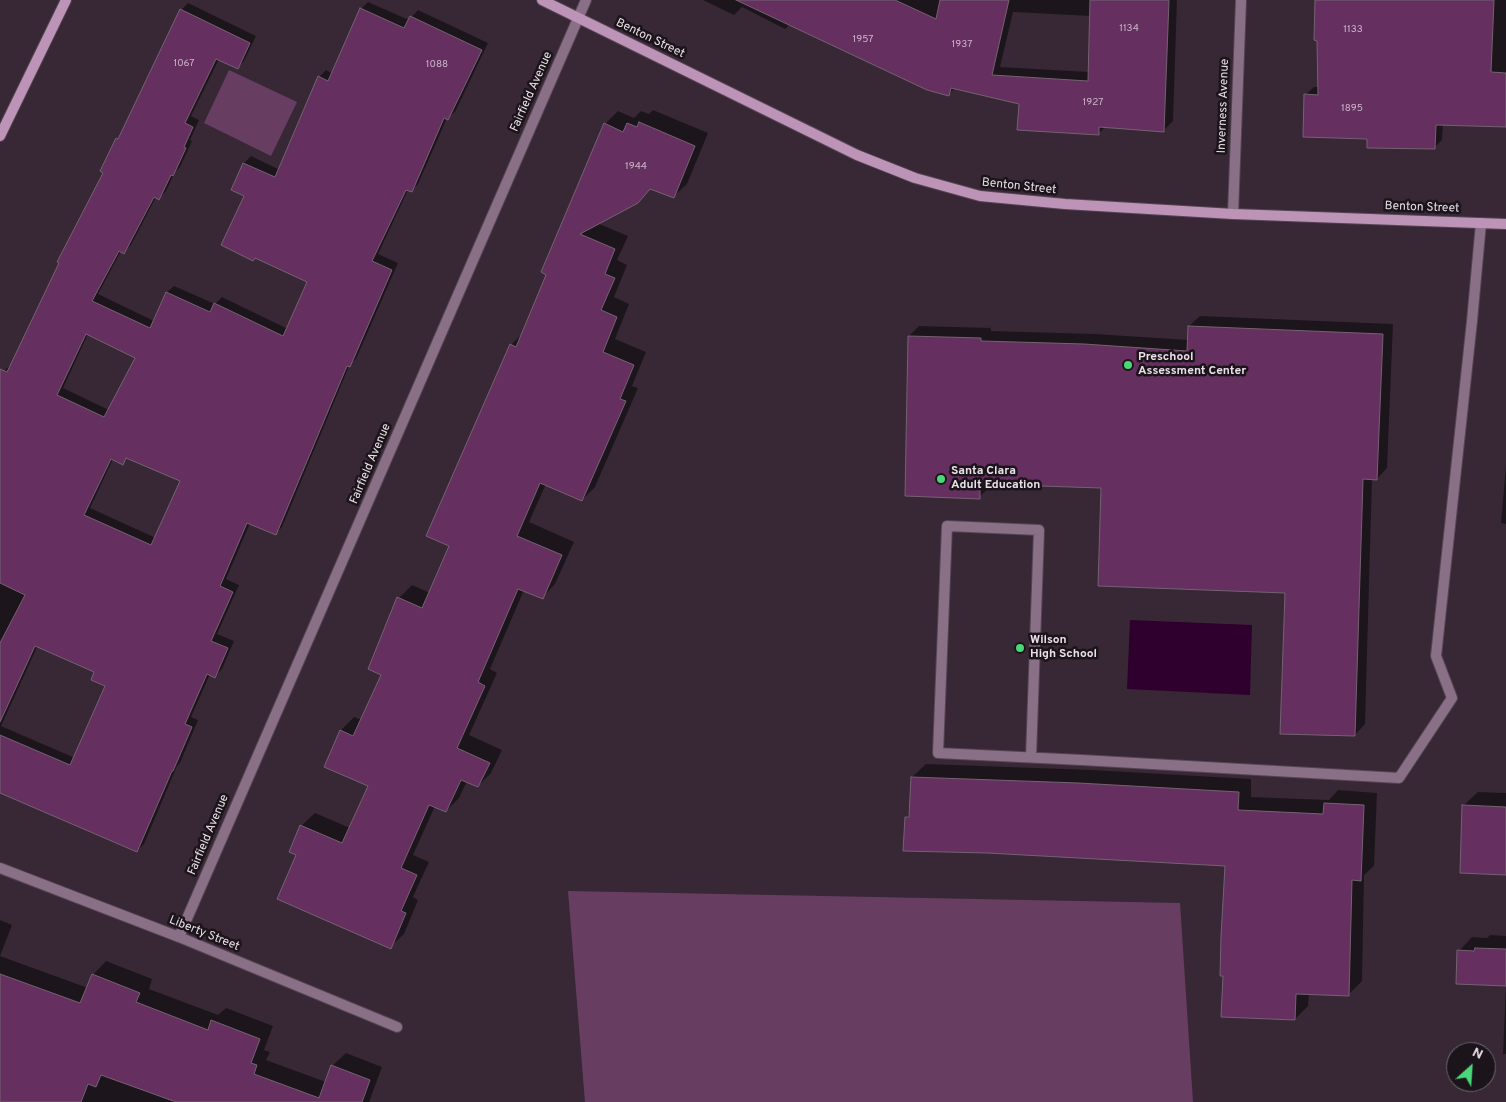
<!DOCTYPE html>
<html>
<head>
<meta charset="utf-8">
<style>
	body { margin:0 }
	#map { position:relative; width:1506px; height:1102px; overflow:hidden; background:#382836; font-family:Overpass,sans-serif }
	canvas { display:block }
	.north { position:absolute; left:1446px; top:1042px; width:50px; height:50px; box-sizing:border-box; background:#1b141a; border:1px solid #6e666d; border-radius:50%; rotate:26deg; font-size:14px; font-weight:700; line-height:20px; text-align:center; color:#ebe0e9 }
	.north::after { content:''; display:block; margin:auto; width:18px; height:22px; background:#4ad778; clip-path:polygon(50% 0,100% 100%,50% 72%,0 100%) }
</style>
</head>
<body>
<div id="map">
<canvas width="1506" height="1102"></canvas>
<div class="north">N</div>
</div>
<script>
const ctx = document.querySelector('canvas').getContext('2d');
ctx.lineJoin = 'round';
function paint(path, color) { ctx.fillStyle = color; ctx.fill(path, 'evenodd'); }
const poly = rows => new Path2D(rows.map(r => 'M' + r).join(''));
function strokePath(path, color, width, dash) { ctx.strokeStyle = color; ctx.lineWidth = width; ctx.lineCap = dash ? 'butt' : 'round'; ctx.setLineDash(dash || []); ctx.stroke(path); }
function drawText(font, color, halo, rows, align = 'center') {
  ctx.font = font + ' Overpass,sans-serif'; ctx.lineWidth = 5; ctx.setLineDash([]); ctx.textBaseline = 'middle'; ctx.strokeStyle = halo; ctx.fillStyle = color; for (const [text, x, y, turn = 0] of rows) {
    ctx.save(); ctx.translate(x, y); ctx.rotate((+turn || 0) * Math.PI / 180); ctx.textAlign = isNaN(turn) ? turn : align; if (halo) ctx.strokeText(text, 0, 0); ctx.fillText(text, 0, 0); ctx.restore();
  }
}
const green = poly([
	[229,70,297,102,271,156,204,123],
	[568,891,1180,903,1193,1102,585,1102]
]);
const water = poly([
	[1130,620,1252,625,1250,695,1127,689]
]);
const shadow = poly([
	[703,0,1177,0,1173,121,1164,130,1105,127,1098,134,1020,104,956,87,949,94,790,24,785,29,742,7,734,15],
	[1013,12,1091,16,1089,72,1000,67],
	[1316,0,1506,0,1506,127,1443,124,1442,140,1434,148,1368,137,1305,95,1314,87,1319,87],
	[368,2,409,20,418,10,488,43,455,112,447,118,418,184,411,191,408,190,378,254,398,263,356,359,350,364,282,527,275,534,250,523,226,579,239,585,217,634,234,641,222,669,215,676,210,674,191,717,198,720,180,763,177,766,144,844,137,851,0,792,0,380,4,371,11,364,105,172,117,139,121,134,181,10,188,3,256,36,244,61,237,68,219,59,191,116,199,120,190,140,192,141,180,167,175,172,166,191,159,198,156,197,131,245,124,252,121,251,98,294,154,321,167,292,174,286,215,304,222,297,288,329,308,281,246,196,232,189,244,163,251,156,280,170,319,77,326,70,333,74,361,9],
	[88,334,137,358,109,410,63,388],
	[128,457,181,480,156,538,90,508,113,459,122,463],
	[38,645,96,672,107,685,75,758,1,726],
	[653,110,708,133,687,184,673,197,651,188,597,223,628,236,617,260,627,265,614,297,629,304,615,339,646,352,632,386,638,388,595,487,582,500,546,484,529,522,574,542,555,584,542,598,524,590,490,669,497,673,469,735,502,750,491,773,478,786,467,781,459,798,446,811,435,806,413,855,429,862,413,897,418,900,404,934,390,947,298,855,301,826,315,813,350,828,369,786,325,766,341,730,354,717,362,720,383,674,399,598,412,585,430,593,451,545,511,345,523,333,548,274,605,124,618,111,634,118,641,111,649,114],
	[1200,316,1393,324,1387,468,1377,479,1372,479,1365,724,1355,735,1286,591,1102,487,990,483,990,487,979,497,909,336,919,326,991,328,991,331,1095,334,1189,340,1189,326],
	[1506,465,1506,524,1501,523],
	[926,764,1092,770,1251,779,1251,797,1329,800,1338,790,1377,793,1374,866,1364,875,1362,981,1349,994,1309,993,1308,1006,1295,1019,1226,865,906,817,911,813,912,777],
	[1478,792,1506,793,1506,873,1463,806],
	[0,920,12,925,0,956,88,988,93,975,106,961,152,979,149,989,218,1015,226,1008,273,1026,264,1050,270,1052,266,1060,326,1082,332,1066,346,1053,382,1067,369,1102,0,1102],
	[1490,935,1506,936,1506,1054,1503,1054,1506,985,1459,951,1472,937,1487,938]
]);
const building = poly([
	[736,0,895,0,936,19,940,0,1009,0,992,75,1088,81,1090,0,1169,0,1164,132,1099,127,1099,135,1017,130,1019,104,951,88,949,96,927,90,736,0],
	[1315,0,1494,0,1491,72,1506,73,1506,127,1436,125,1435,149,1367,148,1367,139,1303,137,1304,94,1318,95,1317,41,1314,40,1315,0],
	[360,8,404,28,410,16,482,50,448,120,444,118,412,192,406,190,372,261,392,270,350,367,347,366,276,535,247,523,220,586,233,592,211,641,228,648,215,678,207,674,185,724,192,727,173,771,172,771,137,852,0,793,0,735,70,765,105,686,91,680,94,672,35,646,0,722,0,643,25,595,0,583,0,369,7,372,59,263,57,262,103,173,100,171,116,138,118,139,180,9,250,43,238,69,216,59,185,123,193,127,184,147,186,148,173,176,171,175,159,200,154,197,124,254,119,251,92,301,150,328,166,292,210,312,214,303,283,336,307,282,255,258,253,261,221,245,244,196,231,190,243,163,275,177,318,76,328,81,360,8],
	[86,334,135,358,104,417,57,395,86,334],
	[126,458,180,481,151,545,84,515,111,459,123,465,126,458],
	[639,122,695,146,674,198,650,189,638,203,580,234,615,249,605,274,615,278,601,310,617,317,603,352,634,365,620,399,626,401,582,501,540,483,517,536,562,555,543,599,518,589,478,682,485,686,457,748,490,763,478,787,461,780,446,812,429,805,401,868,417,875,401,911,406,913,391,949,277,899,296,855,289,852,300,825,342,843,368,786,324,767,340,730,353,736,381,675,368,669,397,597,422,608,449,546,426,536,510,344,516,347,546,275,541,272,604,123,623,132,627,123,637,127,639,122],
	[1188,326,1383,334,1377,480,1363,479,1355,736,1280,734,1285,593,1098,586,1101,488,980,484,980,499,905,496,908,336,981,338,981,341,1084,344,1187,351,1188,326],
	[911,777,1078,783,1239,792,1238,810,1323,814,1324,803,1364,805,1361,881,1352,880,1349,996,1296,994,1295,1020,1221,1017,1223,976,1220,976,1221,936,1225,866,987,853,903,851,905,817,909,817,911,777],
	[1462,805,1506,807,1506,875,1460,873,1462,805],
	[1475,948,1506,949,1506,986,1456,984,1457,950,1474,951,1475,948],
	[0,974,80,1003,92,974,140,993,136,1002,208,1030,211,1020,260,1039,251,1063,257,1065,254,1074,319,1098,331,1065,370,1080,362,1102,176,1102,101,1075,96,1087,88,1084,81,1102,0,1102,0,974]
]);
const service = poly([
	[1031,757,1039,530,947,526,938,753,1082,760,1399,778,1452,698,1436,656,1472,321,1481,223]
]);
const minor = poly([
	[1233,214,1241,0],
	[0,868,179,937,397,1027],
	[179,937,586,0]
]);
const secondary = poly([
	[542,0,857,155,915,178,980,196,1065,204,1233,214,1506,224],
	[0,136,66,0]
]);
const markers = [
	[1128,365,5,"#4ad778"],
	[941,479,5,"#4ad778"],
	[1020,648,5,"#4ad778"]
];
const numberNames = [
	["1134",1129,29],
	["1133",1353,30],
	["1957",863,40],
	["1937",962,45],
	["1067",184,64],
	["1088",437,65],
	["1927",1093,103],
	["1895",1352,109],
	["1944",636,167]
];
const streetNames = [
	["Benton Street",650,39,26],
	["Fairfield Avenue",532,92,-66],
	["Inverness Avenue",1224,106,-88],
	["Benton Street",1019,187,6],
	["Benton Street",1422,208,2],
	["Fairfield Avenue",371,464,-67],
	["Fairfield Avenue",209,835,-67],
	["Liberty Street",204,934,22]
];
const poiNames = [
	["Preschool",1138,358],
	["Assessment Center",1138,372],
	["Santa Clara",951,472],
	["Adult Education",951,486],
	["Wilson",1030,641],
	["High School",1030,655]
];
paint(green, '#673e62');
paint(water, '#2f002d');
paint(shadow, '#0007');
paint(building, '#653060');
strokePath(building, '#746271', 1);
strokePath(service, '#554553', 12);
strokePath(minor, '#554553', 12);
strokePath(secondary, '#554553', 12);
strokePath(service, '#8a7086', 10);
strokePath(minor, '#8a7086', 10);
strokePath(secondary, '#bd94b8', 10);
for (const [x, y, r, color] of markers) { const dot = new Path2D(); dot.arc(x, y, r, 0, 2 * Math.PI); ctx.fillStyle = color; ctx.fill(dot); strokePath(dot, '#1b141a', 2); }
drawText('10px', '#cab4c7', null, numberNames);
drawText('12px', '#ebe0e9', '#1b141a', streetNames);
drawText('bold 12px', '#ebe0e9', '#1b141a', poiNames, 'left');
</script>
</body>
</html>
